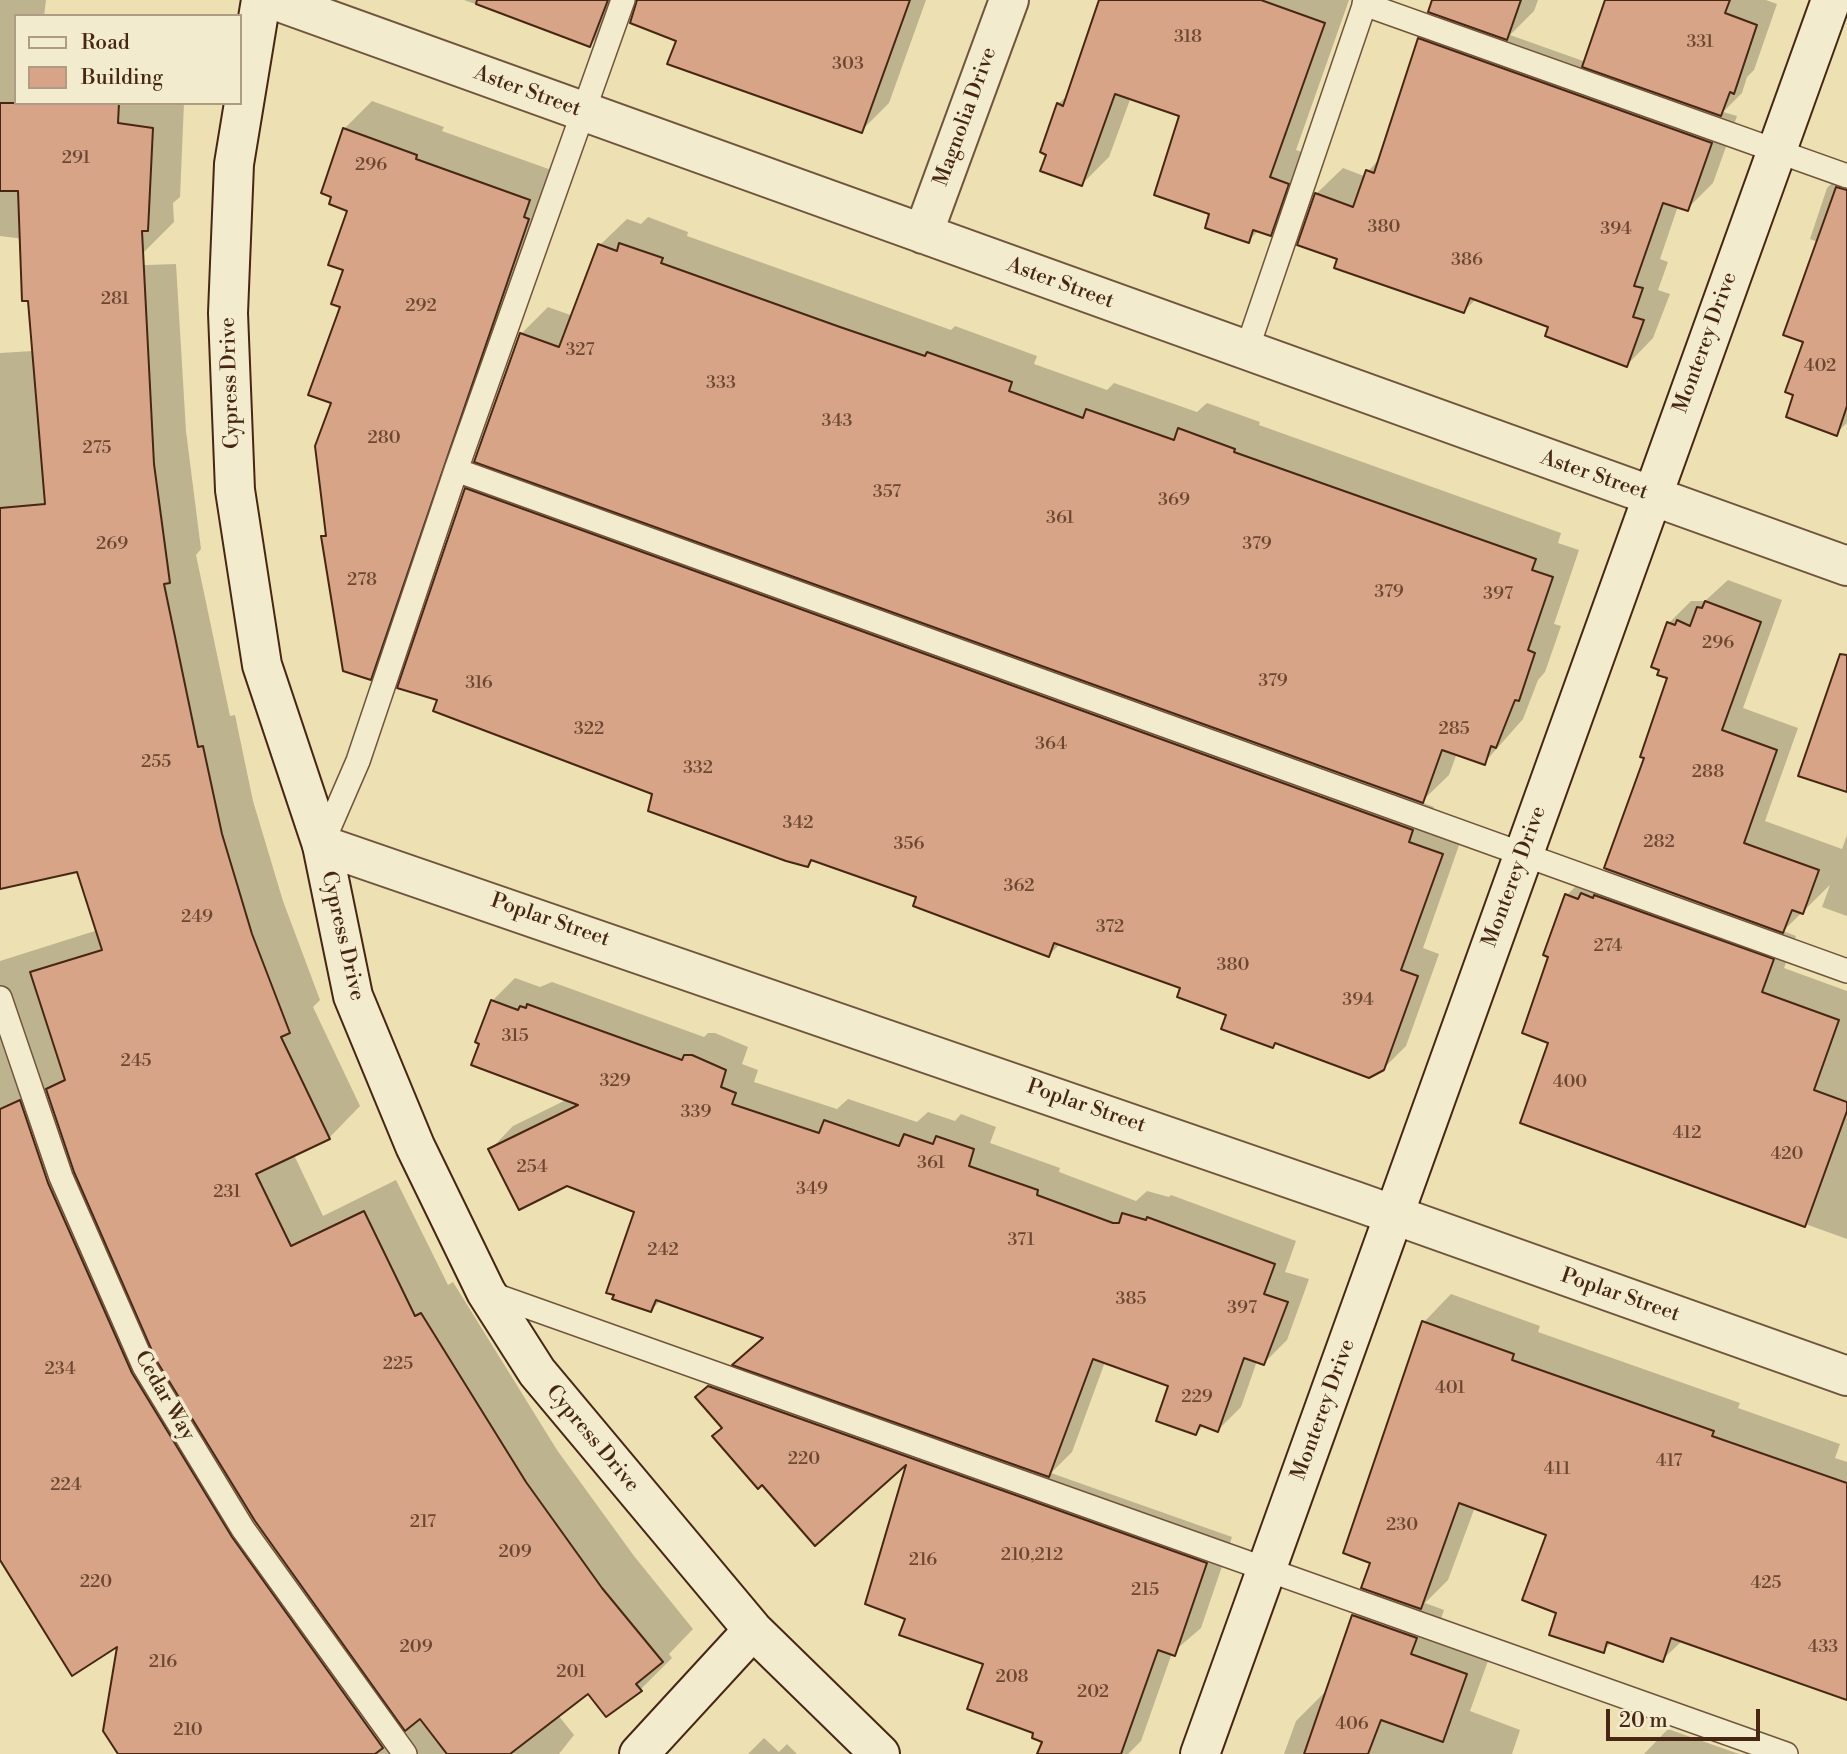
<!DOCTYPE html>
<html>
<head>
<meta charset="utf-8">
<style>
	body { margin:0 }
	#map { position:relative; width:1847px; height:1754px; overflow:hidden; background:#ede0b2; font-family:"Libre Bodoni",serif }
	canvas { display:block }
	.legend { position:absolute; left:14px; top:14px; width:228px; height:91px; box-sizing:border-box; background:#f3ebcd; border:2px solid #ae9c83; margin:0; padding:9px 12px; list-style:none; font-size:21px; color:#472613 }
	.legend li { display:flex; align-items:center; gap:14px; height:35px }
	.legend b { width:35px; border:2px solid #ae9c83 }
	.scale { position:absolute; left:1606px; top:1709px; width:154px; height:32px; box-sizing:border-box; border:4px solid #472613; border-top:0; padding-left:9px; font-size:21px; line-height:24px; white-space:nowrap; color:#472613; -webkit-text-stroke:5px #f3ebcd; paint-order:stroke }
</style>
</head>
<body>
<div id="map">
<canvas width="1847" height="1754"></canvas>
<ul class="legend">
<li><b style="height:9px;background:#f3ebcd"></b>Road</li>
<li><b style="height:19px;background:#d7a487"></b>Building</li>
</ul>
<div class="scale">20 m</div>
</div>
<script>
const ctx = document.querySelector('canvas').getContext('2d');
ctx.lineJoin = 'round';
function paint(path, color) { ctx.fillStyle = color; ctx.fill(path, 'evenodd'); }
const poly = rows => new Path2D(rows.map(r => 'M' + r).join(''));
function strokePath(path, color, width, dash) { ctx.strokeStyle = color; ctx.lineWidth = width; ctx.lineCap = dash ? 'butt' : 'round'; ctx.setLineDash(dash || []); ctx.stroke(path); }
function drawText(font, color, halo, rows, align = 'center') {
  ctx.font = font + ' "Libre Bodoni",serif'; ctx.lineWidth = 7; ctx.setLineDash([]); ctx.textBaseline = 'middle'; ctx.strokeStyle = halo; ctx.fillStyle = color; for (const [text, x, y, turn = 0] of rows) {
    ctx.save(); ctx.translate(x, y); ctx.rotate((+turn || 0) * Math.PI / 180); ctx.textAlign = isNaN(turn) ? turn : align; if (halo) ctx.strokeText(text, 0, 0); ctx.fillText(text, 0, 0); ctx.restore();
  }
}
const shadow = poly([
	[0,0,46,0,44,16,16,16,16,103,184,103,180,197,173,203,174,222,142,254,0,236],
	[464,0,624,0,617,17,590,45],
	[638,0,926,0,889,103,861,131,678,40],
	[1101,0,1349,0,1296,150,1315,157,1298,207,1270,234,1259,230,1248,241,1211,213,1182,115,1131,97,1109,157,1082,184,1048,154,1058,104,1069,94],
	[1434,0,1538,0,1534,11,1510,35,1586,62,1607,0,1766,0,1777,4,1754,70,1747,77,1742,93,1723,112,1737,116,1713,183,1687,209,1678,206,1660,259,1668,262,1658,290,1670,294,1653,338,1627,365,1551,326,1477,298,1464,311,1339,257,1316,194,1343,168,1364,176,1380,158,1420,39,1443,16],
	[372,101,444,127,442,131,557,172,398,650,370,678,323,537,327,532,333,402,349,210,344,129],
	[1847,168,1847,423,1836,433,1806,341,1818,242,1810,239,1827,188],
	[648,217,688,232,687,236,867,300,951,330,955,326,1037,356,1034,364,1107,390,1114,383,1197,412,1207,403,1260,422,1259,425,1561,533,1558,543,1579,550,1554,624,1561,626,1545,672,1538,680,1523,719,1484,763,1457,753,1449,775,1421,802,1434,807,1430,819,1464,831,1423,948,1439,954,1406,1046,1383,1069,1277,1041,1273,1046,1182,987,1061,943,1049,955,918,896,814,859,808,865,654,793,439,699,466,489,490,465,521,334,548,307,573,316,600,245,627,219,641,224],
	[176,264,186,431,201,549,196,555,230,716,235,715,253,801,283,901,320,1000,313,1007,360,1106,329,1138,294,1155,323,1216,396,1180,448,1285,453,1282,557,1450,634,1556,693,1629,669,1654,672,1658,640,1690,588,1691,558,1715,574,1735,559,1754,121,1754,119,1644,0,1557,0,961,98,930,78,870,0,887,0,353,33,351,61,268],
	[1728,580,1782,600,1743,708,1798,728,1765,821,1842,849,1847,835,1847,916,1822,907,1830,885,1783,931,1796,936,1784,968,1847,991,1847,1239,1522,1122,1550,1042,1567,895,1590,872,1601,875,1608,868,1646,757,1669,677,1669,623,1691,601,1705,601],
	[515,978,540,987,552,982,704,1037,708,1033,715,1033,748,1047,742,1064,758,1070,754,1082,837,1109,848,1099,917,1122,928,1112,955,1121,961,1114,996,1127,990,1143,1060,1168,1059,1172,1136,1201,1147,1191,1169,1197,1171,1195,1296,1241,1285,1272,1309,1279,1287,1340,1264,1363,1257,1361,1241,1407,1218,1430,1204,1425,1196,1433,1170,1385,1105,1362,1072,1452,1051,1473,1232,1537,1201,1628,1172,1653,1141,1741,1128,1754,1047,1754,1045,1740,985,1663,907,1618,910,1460,724,1427,697,1397,764,1337,661,1300,651,1310,636,1211,491,1149,513,1126,568,1099,492,1001],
	[1451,1294,1540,1326,1538,1332,1740,1403,1738,1408,1840,1444,1835,1458,1847,1462,1847,1699,1683,1640,1662,1660,1612,1642,1603,1651,1559,1612,1549,1534,1475,1507,1448,1580,1425,1603,1444,1610,1438,1627,1493,1647,1470,1711,1520,1730,1512,1754,1284,1754,1296,1721,1324,1693,1326,1694,1353,1616,1377,1592,1372,1562,1424,1322],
	[1668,1729,1739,1754,1644,1754],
	[764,1738,779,1752,787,1744,797,1754,748,1754]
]);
const building = poly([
	[477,0,608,0,590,47,476,4,477,0],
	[637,0,910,0,862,133,667,64,676,41,630,23,637,0],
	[1099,0,1261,0,1325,23,1270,177,1289,184,1271,236,1253,230,1249,243,1205,228,1209,214,1154,195,1179,116,1115,94,1082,186,1040,171,1046,155,1040,152,1057,103,1063,106,1099,0],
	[1432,0,1521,0,1507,40,1428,12,1432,0],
	[1605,0,1730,0,1725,13,1757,25,1734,94,1730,92,1721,116,1582,67,1605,0],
	[1418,38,1712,143,1688,211,1663,203,1634,286,1643,288,1633,317,1644,320,1627,367,1545,336,1548,327,1470,298,1464,313,1334,268,1337,259,1297,245,1315,193,1353,207,1366,170,1374,173,1418,38],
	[0,103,119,103,118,123,153,128,148,231,142,231,154,464,170,583,164,584,198,747,203,746,222,834,252,934,290,1033,281,1037,330,1139,256,1174,291,1246,364,1211,415,1316,421,1313,526,1482,602,1588,663,1662,636,1684,642,1691,606,1717,588,1694,510,1754,447,1754,420,1719,405,1731,255,1521,156,1360,74,1172,46,1089,65,1080,30,972,102,950,77,872,0,889,0,508,45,504,28,301,22,301,18,191,0,191,0,103],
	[343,128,417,155,416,159,530,200,524,217,529,219,371,680,343,671,321,536,326,536,315,446,331,403,308,395,340,307,331,304,343,270,328,265,347,211,329,204,331,197,321,193,343,128],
	[1836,187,1847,190,1847,406,1837,436,1786,417,1793,395,1785,392,1803,342,1783,335,1836,187],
	[619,243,663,258,661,263,840,327,925,356,927,352,1012,382,1009,391,1083,418,1086,409,1174,440,1178,428,1235,449,1234,452,1536,559,1532,570,1553,577,1528,650,1535,653,1519,701,1515,700,1496,748,1491,746,1485,765,1442,750,1423,803,474,462,520,333,559,347,598,244,617,251,619,243],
	[465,488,1413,830,1409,842,1443,854,1401,970,1418,976,1384,1070,1369,1078,1275,1043,1273,1048,1221,1029,1226,1015,1177,997,1180,988,1054,943,1049,957,913,906,916,897,811,860,808,867,786,861,648,811,652,794,433,711,437,700,397,688,465,488],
	[1705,601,1761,622,1722,730,1777,750,1744,843,1819,870,1803,914,1792,910,1783,933,1604,868,1644,758,1640,757,1667,678,1657,675,1659,670,1651,667,1667,622,1675,625,1677,620,1690,626,1697,607,1702,608,1705,601],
	[1840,654,1847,655,1847,792,1798,776,1840,654],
	[1581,893,1593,898,1594,895,1774,959,1762,992,1839,1020,1814,1090,1847,1102,1847,1111,1805,1227,1520,1123,1548,1043,1522,1033,1548,957,1543,955,1565,894,1578,899,1581,893],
	[491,1000,518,1010,520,1006,526,1008,527,1004,682,1060,684,1055,692,1055,726,1070,721,1087,736,1093,732,1104,819,1133,824,1120,899,1146,904,1134,933,1144,936,1136,974,1149,969,1166,1038,1190,1037,1195,1113,1223,1119,1223,1122,1213,1146,1220,1147,1217,1275,1264,1264,1294,1288,1302,1264,1365,1244,1358,1218,1432,1200,1425,1196,1435,1156,1421,1168,1386,1093,1359,1049,1477,732,1365,763,1338,656,1300,651,1312,612,1299,614,1295,606,1293,634,1212,567,1186,519,1210,488,1149,578,1105,471,1065,479,1044,475,1042,491,1000],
	[20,1100,48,1183,132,1373,232,1537,383,1748,375,1754,118,1754,103,1731,117,1647,72,1676,0,1560,0,1109,20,1100],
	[1422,1321,1514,1354,1512,1360,1714,1431,1712,1436,1847,1483,1847,1700,1671,1638,1663,1662,1607,1642,1604,1653,1549,1635,1556,1613,1522,1600,1546,1535,1459,1503,1421,1609,1361,1588,1370,1563,1343,1553,1422,1321],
	[708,1386,1207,1563,1175,1656,1158,1650,1121,1754,1037,1754,1042,1742,1032,1738,1033,1733,967,1709,983,1664,899,1635,905,1619,865,1604,906,1465,815,1546,762,1485,758,1489,712,1436,722,1428,695,1397,708,1386],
	[1352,1615,1417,1638,1411,1654,1467,1674,1443,1742,1381,1720,1368,1754,1304,1754,1352,1615]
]);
const lane = poly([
	[1364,4,1847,176],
	[1246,352,1366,0],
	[456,470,1847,971],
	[322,844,358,761,456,470,623,0],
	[0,998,61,1177,144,1366,243,1529,405,1754],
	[489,1293,1786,1754]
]);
const street = poly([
	[274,0,1847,566],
	[923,234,1009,0],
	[322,845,1355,1201,1847,1376]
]);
const secondary = poly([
	[261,0,234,164,228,313,235,490,262,665,322,845,353,996,415,1146,486,1292,537,1372,753,1630,880,1754],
	[639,1754,753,1630],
	[1200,1754,1831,0]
]);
const numberNames = [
	["318",1188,38],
	["331",1700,43],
	["303",848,65],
	["291",76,159],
	["296",371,166],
	["380",1384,228],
	["394",1616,230],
	["386",1467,261],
	["281",115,300],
	["292",421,307],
	["327",580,351],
	["402",1820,367],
	["333",721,384],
	["343",837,422],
	["280",384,439],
	["275",97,449],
	["357",887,493],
	["369",1174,501],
	["361",1060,519],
	["269",112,545],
	["379",1257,545],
	["278",362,581],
	["379",1389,593],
	["397",1498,595],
	["296",1718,644],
	["379",1273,682],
	["316",479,684],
	["322",589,730],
	["285",1454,730],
	["364",1051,745],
	["255",156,763],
	["332",698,769],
	["288",1708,773],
	["342",798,824],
	["282",1659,843],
	["356",909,845],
	["362",1019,887],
	["249",197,918],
	["372",1110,928],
	["274",1608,947],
	["380",1233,966],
	["394",1358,1001],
	["315",515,1037],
	["245",136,1062],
	["329",615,1082],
	["400",1570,1083],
	["339",696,1113],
	["412",1687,1134],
	["420",1787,1155],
	["361",931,1164],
	["254",532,1168],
	["349",812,1190],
	["231",227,1193],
	["371",1021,1241],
	["242",663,1251],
	["385",1131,1300],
	["397",1242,1309],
	["225",398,1365],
	["234",60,1370],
	["401",1450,1389],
	["229",1197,1398],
	["220",804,1460],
	["417",1669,1462],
	["411",1557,1470],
	["224",66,1486],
	["217",423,1523],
	["230",1402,1526],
	["209",515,1553],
	["210,212",1032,1556],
	["216",923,1561],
	["220",96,1583],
	["425",1766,1584],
	["215",1145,1591],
	["209",416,1648],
	["433",1823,1648],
	["216",163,1663],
	["201",571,1673],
	["208",1012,1678],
	["202",1093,1693],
	["406",1352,1725],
	["210",188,1731]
];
const streetNames = [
	["Aster Street",527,92,20],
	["Magnolia Drive",966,117,-70],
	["Aster Street",1060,284,20],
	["Monterey Drive",1706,343,-70],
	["Cypress Drive",231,383,-92],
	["Aster Street",1594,476,19],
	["Monterey Drive",1515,877,-70],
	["Poplar Street",550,921,19],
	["Cypress Drive",342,936,77],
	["Poplar Street",1086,1107,19],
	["Poplar Street",1620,1296,19],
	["Cedar Way",164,1396,60],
	["Monterey Drive",1324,1410,-70],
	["Cypress Drive",592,1439,50]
];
paint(shadow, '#0003');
paint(building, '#d7a487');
strokePath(building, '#472613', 2);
strokePath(lane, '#70543b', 26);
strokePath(street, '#70543b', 42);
strokePath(secondary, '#472613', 42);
strokePath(lane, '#f3ebcd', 23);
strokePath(street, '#f3ebcd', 38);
strokePath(secondary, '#f3ebcd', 38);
drawText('18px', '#6b4630', null, numberNames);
drawText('21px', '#472613', '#f3ebcd', streetNames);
</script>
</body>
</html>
